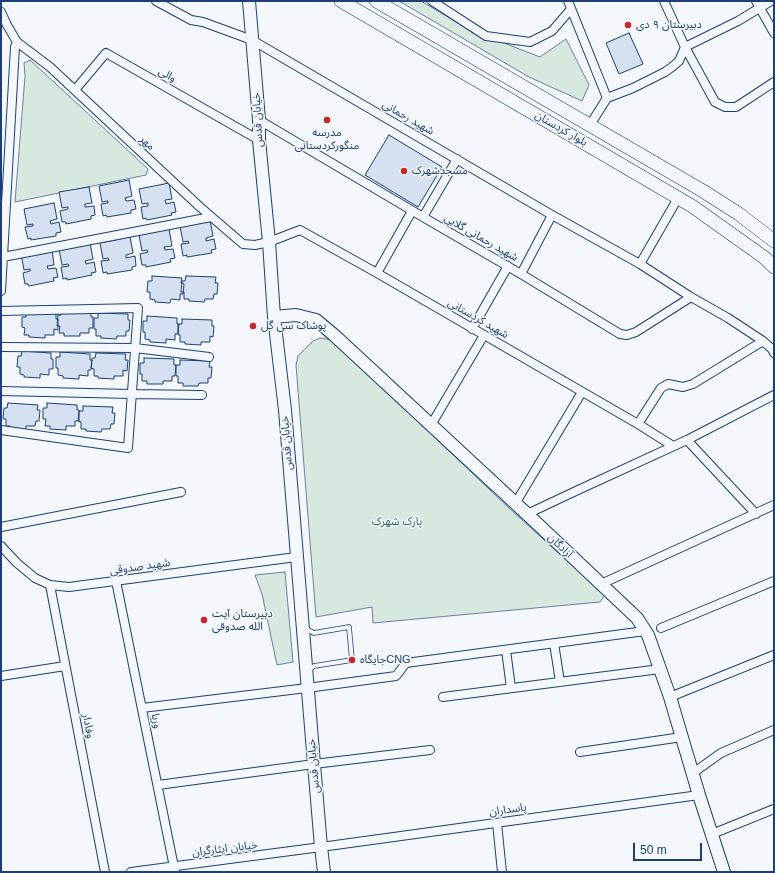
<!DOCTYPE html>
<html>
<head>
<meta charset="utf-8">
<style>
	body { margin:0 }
	#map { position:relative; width:775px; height:873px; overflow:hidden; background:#f4f7fb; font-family:Arial,sans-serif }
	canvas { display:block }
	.frame { position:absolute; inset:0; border:2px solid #1d3f73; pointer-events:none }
	.scale { position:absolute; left:633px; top:843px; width:69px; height:18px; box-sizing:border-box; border:2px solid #1d3f73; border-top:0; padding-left:5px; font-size:12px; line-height:14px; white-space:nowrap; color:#1d3f73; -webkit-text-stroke:3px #f4f7fb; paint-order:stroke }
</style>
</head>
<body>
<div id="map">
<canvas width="775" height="873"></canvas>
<div class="frame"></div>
<div class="scale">50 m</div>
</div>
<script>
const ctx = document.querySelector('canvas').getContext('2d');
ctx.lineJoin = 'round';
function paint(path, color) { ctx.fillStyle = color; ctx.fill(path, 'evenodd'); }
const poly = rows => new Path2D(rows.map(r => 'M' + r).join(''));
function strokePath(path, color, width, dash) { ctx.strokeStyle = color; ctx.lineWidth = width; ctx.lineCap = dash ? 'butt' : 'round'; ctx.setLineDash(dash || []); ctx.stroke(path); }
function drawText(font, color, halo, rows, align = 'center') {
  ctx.font = font + ' Arial,"Noto Sans Arabic",sans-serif'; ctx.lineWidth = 3; ctx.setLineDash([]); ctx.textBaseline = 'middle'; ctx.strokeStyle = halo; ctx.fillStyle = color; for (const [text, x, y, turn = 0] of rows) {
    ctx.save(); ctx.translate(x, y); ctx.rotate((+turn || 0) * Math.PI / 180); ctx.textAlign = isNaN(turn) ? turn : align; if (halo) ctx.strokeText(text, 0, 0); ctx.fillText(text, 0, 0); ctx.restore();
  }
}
const green = poly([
	[399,1,421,1,468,29,540,57,566,39,589,85,582,101,529,77,399,1],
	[30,60,148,169,146,175,15,202,25,76,24,63,30,60],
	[320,338,332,340,510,509,605,595,600,602,373,623,372,607,316,617,296,365,298,356,313,341,320,338],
	[285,572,293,662,277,665,262,594,255,575,285,572]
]);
const building = poly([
	[629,33,643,64,619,74,606,43,629,33],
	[389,135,442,167,418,207,365,175,389,135],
	[129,180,132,196,125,198,126,201,134,200,136,209,131,210,131,213,107,217,106,215,103,216,101,204,108,203,108,201,102,202,99,186,129,180],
	[169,183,172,199,165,200,166,204,174,202,176,212,171,213,172,215,147,220,146,218,143,219,141,207,148,206,148,203,142,204,139,189,169,183],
	[89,187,92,203,85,204,85,207,94,206,95,215,91,216,91,219,66,224,66,222,62,222,60,211,68,209,68,207,62,208,59,192,89,187],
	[54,203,57,219,50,221,51,224,59,222,61,232,56,233,56,236,31,240,31,238,28,239,25,227,33,226,33,224,27,225,24,209,54,203],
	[210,220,213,236,206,238,206,241,214,239,216,249,211,250,212,253,187,257,187,255,183,256,181,244,189,243,188,241,183,242,180,226,210,220],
	[169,229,172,246,164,247,165,250,173,249,175,258,170,259,171,262,146,267,146,265,142,265,140,254,148,252,147,250,142,251,139,235,169,229],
	[130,237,133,253,126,255,126,258,135,256,136,266,132,267,132,270,107,274,107,272,103,273,101,261,109,260,108,258,103,259,100,243,130,237],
	[90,243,93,259,85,261,86,264,94,262,96,272,91,273,92,275,67,280,67,278,63,279,61,267,69,266,68,264,62,265,59,249,90,243],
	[52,249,54,265,47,266,48,269,56,268,58,277,53,278,54,281,29,286,28,284,25,284,23,273,30,271,30,269,24,270,21,254,52,249],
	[152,276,182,278,181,283,184,284,183,294,180,294,180,300,171,299,170,303,155,302,155,300,150,299,150,292,147,292,148,281,152,281,152,276],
	[186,276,216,277,215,283,218,283,217,294,214,294,213,299,205,299,204,302,189,301,189,299,184,299,184,292,181,292,182,281,185,281,186,276],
	[61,310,91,311,91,317,93,317,93,328,89,328,89,333,80,333,80,336,64,336,64,333,59,333,60,326,57,326,58,315,61,315,61,310],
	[26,312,56,313,56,319,58,319,58,330,54,329,54,335,45,335,45,338,29,337,29,335,24,335,25,328,22,327,22,317,26,317,26,312],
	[98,313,128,314,128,320,130,320,129,331,126,331,126,336,117,336,116,339,101,338,101,336,96,336,96,329,94,329,94,318,98,318,98,313],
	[147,316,177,318,177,324,179,324,178,334,175,334,175,340,166,339,166,343,150,342,150,340,145,339,145,332,143,332,143,321,147,321,147,316],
	[182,319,212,320,212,326,214,326,213,337,210,336,210,342,201,342,201,345,185,344,185,342,180,342,180,335,178,334,178,324,182,324,182,319],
	[22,351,51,353,51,359,53,359,53,369,49,369,49,375,40,374,40,378,24,377,24,375,20,374,20,367,17,367,18,356,21,356,22,351],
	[60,352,90,354,90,360,92,360,91,370,88,370,88,376,79,375,79,379,63,378,63,376,58,375,58,368,56,368,56,357,60,357,60,352],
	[96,353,126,354,125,360,128,360,127,371,123,370,123,376,114,376,114,379,98,378,98,376,94,376,94,369,91,368,92,358,95,358,96,353],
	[144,358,174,359,174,365,176,365,175,376,172,376,172,381,163,381,163,384,147,384,147,381,142,381,142,374,140,374,140,363,144,363,144,358],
	[180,360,210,361,209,367,212,367,211,378,208,378,208,383,199,383,198,386,183,386,183,383,178,383,178,376,176,376,176,365,180,365,180,360],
	[8,403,38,405,37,410,40,410,39,421,36,421,35,426,26,426,26,430,10,429,10,426,6,426,6,419,3,419,4,408,7,408,8,403],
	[47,403,77,405,77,410,79,410,79,421,75,421,75,426,66,426,66,430,50,429,50,426,45,426,46,419,43,419,43,408,47,408,47,403],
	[83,406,113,407,112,413,115,413,114,424,111,424,110,429,102,429,101,432,86,431,86,429,81,429,81,422,78,421,79,411,83,411,83,406]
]);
const lane = poly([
	[306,627,308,630,314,633,349,627,352,660,314,666,310,669,309,672]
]);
const street = poly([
	[156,1,191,20,203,22,252,40,552,215,640,264,691,297,728,318,763,341,772,349,774,353],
	[432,1,486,36,530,42,552,31,571,9],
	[568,1,607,98,590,125],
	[664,1,685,47,715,102,725,107,736,107,774,82],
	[756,1,774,33],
	[1,12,7,25,17,42,50,67,200,207,243,244,255,245,269,242,300,230,377,273,638,424,673,446],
	[75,90,106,53,259,140],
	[607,98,633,88,665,72,672,67,679,61,685,47,738,21,771,1],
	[259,120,423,217,521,274,620,334,627,335,636,332,691,297],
	[423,217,457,159],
	[3,257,211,217],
	[640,264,678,198],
	[377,273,412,211],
	[521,274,552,215],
	[1,291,15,47,17,42],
	[1,311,138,308,128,448,1,430],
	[472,329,508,266],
	[1,347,135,348,209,357],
	[1,391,132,394,202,395],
	[638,424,661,388,668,384,683,387,693,384,763,341],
	[431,425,484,335],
	[687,440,756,514],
	[515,504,582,392],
	[527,514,578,490,687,440,774,395],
	[1,527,181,492],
	[1,546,17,563,35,578,50,585,69,587,296,557],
	[116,581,175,872],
	[601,584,774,505],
	[50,585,105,872],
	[661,628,774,581],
	[554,643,560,682],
	[506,650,511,688],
	[1,676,65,666],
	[443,697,660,669],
	[670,697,774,655],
	[142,708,307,688,396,676,406,663,645,631],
	[580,752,682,737],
	[693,773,721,753,774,730],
	[158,785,314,764,430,750],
	[497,823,502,872],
	[712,834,774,809],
	[131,872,321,847,699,795]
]);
const secondary = poly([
	[249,1,259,120,259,140,269,242,274,317,285,410,314,764,321,847,324,872],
	[274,317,296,315,316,320,334,335,527,514,637,618,648,635,670,697,699,795,724,872]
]);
const primary = poly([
	[341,1,692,206,765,258,774,267],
	[376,1,703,191,739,214,774,241]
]);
const markers = [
	[628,25,4,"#c62828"],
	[327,120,4,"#c62828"],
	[404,171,4,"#c62828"],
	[253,326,4,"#c62828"],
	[204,620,4,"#c62828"],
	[352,660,4,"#c62828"]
];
const poiNames = [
	["دبیرستان ۹ دی",636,25],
	["مدرسه",327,133,"center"],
	["منگورکردستانی",327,146,"center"],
	["مسجدشهرک",412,171],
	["پوشاک سی گل",261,326],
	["دبیرستان آیت",212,614],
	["الله صدوقی",212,627],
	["جایگاهCNG",360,660]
];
const streetNames = [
	["والی",167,75,29],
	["شهید رحمانی",408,118,30],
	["خیابان قدس",258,120,-93],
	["بلوار کردستان",561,129,30],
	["مهر",147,143,43],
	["شهید رحمانی گلابی",481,238,30],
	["شهید کردستانی",478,319,30],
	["خیابان قدس",287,443,-94],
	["آزادگان",560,546,44],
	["شهید صدوقی",140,567,-8],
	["وریا",156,721,79],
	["وفادار",88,726,79],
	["خیابان قدس",314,766,-95],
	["پاسداران",508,810,-8],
	["خیابان ایثارگران",225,849,-7]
];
const parkNames = [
	["پارک شهرک",397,522]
];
paint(green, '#d7e8df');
strokePath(green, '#687fa3', 1);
paint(building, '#d5e0f0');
strokePath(building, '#1d3f73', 1);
strokePath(lane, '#1d3f73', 5.5);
strokePath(street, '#1d3f73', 10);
strokePath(secondary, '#1d3f73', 14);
strokePath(primary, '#1d3f73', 14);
strokePath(lane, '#f4f7fb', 4);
strokePath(street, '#f4f7fb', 8);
strokePath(secondary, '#f4f7fb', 12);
strokePath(primary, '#f4f7fb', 13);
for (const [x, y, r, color] of markers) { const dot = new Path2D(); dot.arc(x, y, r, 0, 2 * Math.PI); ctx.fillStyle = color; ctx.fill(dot); strokePath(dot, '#f4f7fb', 1.5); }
drawText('11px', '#1d3f73', '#f4f7fb', poiNames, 'left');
drawText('11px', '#1d3f73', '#f4f7fb', streetNames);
drawText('11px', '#2c6c60', '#f4f7fb', parkNames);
</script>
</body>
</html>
